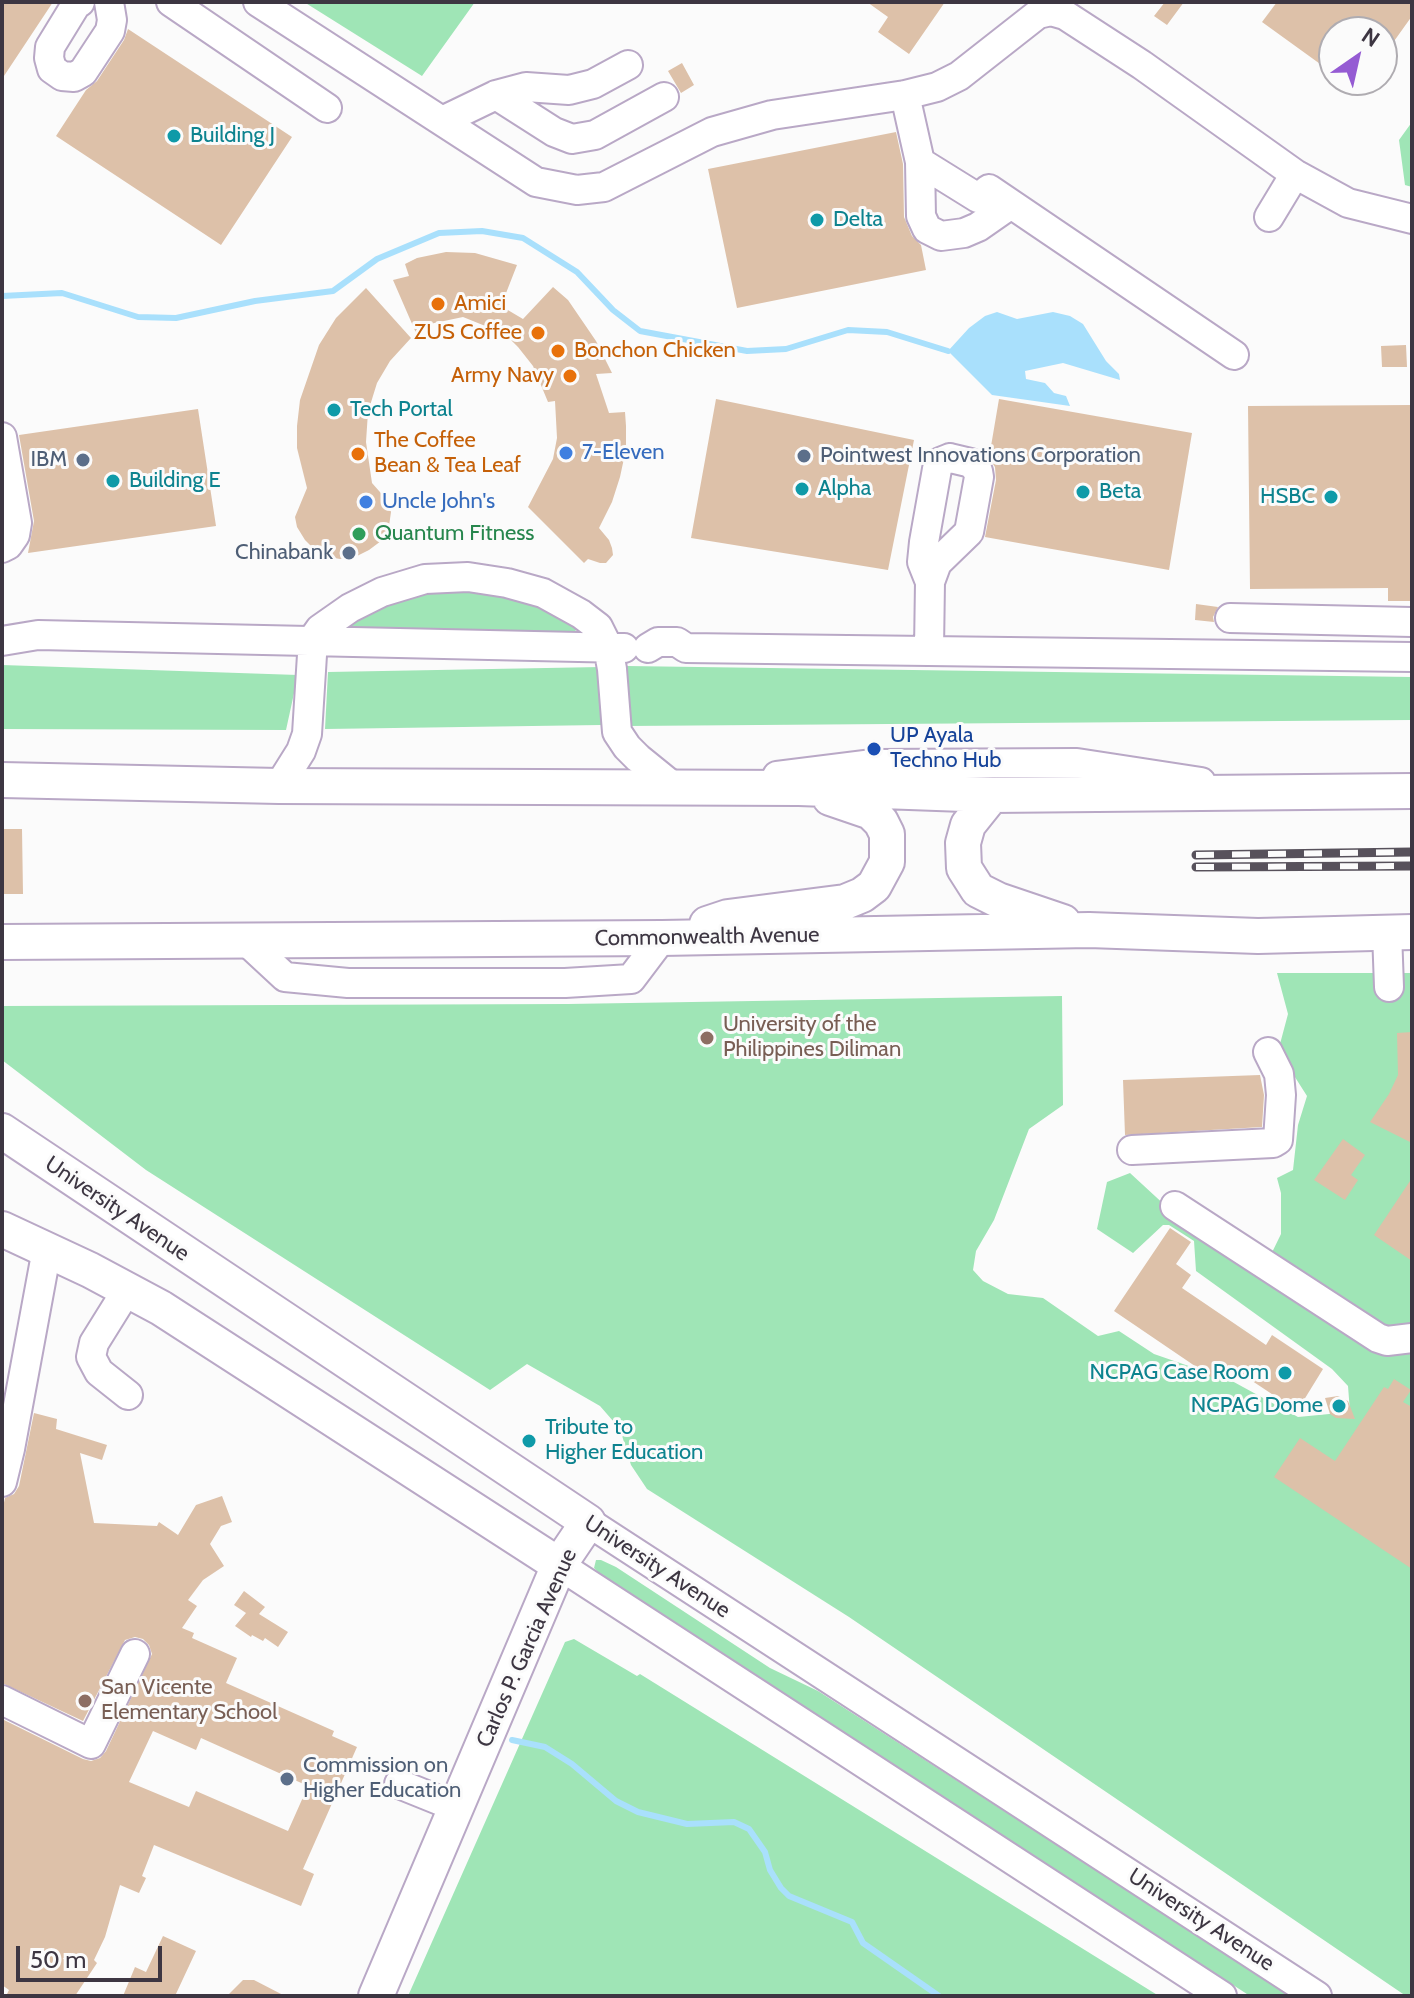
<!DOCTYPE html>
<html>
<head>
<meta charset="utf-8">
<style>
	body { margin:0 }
	#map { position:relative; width:1414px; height:1998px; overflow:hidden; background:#fbfbfb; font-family:Cabin,sans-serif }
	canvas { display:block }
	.frame { position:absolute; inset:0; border:4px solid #3d3642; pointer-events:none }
	.north { position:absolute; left:1318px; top:16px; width:80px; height:80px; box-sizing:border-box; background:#fbfbfb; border:2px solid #afacb1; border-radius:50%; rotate:34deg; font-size:22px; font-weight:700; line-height:32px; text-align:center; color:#3d3642 }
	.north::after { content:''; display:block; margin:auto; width:28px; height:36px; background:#955bd3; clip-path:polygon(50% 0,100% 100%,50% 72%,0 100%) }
	.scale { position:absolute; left:16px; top:1946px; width:146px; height:36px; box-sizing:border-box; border:4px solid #3d3642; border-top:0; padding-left:10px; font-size:24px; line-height:28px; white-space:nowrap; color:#3d3642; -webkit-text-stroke:6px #fbfbfb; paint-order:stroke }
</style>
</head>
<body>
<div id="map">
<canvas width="1414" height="1998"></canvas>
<div class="frame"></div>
<div class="north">N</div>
<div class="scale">50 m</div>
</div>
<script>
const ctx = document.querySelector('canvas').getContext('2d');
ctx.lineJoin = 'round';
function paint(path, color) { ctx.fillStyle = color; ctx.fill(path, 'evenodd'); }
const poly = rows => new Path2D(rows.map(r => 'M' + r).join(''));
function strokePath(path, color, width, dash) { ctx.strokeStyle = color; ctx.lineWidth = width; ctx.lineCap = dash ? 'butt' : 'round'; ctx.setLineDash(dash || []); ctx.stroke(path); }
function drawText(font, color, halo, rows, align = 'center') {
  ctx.font = font + ' Cabin,sans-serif'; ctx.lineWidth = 6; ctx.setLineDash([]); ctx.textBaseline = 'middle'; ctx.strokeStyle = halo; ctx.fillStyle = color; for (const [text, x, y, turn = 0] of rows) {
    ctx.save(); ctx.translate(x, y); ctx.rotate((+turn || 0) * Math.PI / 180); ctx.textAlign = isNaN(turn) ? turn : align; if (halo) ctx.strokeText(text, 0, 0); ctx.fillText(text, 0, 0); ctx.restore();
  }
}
const green = poly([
	[304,2,475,2,422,76],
	[1412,122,1412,187,1405,185,1399,140],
	[444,589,520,594,579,628,575,631,355,631,350,628,348,623,382,604],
	[2,665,298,675,286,730,2,729],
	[627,666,1412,677,1412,720,628,726],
	[601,667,601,725,325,729,328,672],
	[1277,973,1412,973,1412,1996,1406,1996,849,1617,647,1489,631,1465,620,1429,600,1406,527,1364,490,1390,146,1170,2,1060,2,1006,568,1004,1062,996,1063,1105,1029,1129,994,1220,976,1251,973,1270,983,1281,1008,1294,1043,1298,1098,1336,1119,1331,1154,1354,1232,1381,1298,1417,1350,1412,1348,1386,1332,1369,1196,1271,1194,1241,1169,1225,1163,1225,1133,1253,1097,1229,1107,1182,1130,1173,1194,1232,1261,1275,1281,1234,1281,1193,1277,1178,1293,1170,1298,1125,1307,1096,1293,1074,1280,1044,1288,1014],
	[596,1560,601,1560,616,1567,770,1668,818,1691,1291,1996,1250,1996,599,1573,594,1568],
	[574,1639,637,1676,640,1674,1159,1996,408,1996,565,1642]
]);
const water = poly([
	[997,312,1017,319,1053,312,1070,316,1083,324,1106,361,1119,374,1120,380,1063,363,1025,371,1026,379,1045,383,1054,393,1066,396,1070,406,992,395,948,351,969,328,985,316]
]);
const stream = poly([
	[2,296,62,293,138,317,176,318,255,301,333,291,377,259,439,233,482,231,523,238,577,272,613,310,640,331,747,351,786,349,848,330,887,332,948,351],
	[512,1740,545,1747,572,1764,616,1801,638,1812,687,1824,734,1822,749,1829,765,1852,770,1870,781,1888,789,1896,852,1922,863,1943,939,1996]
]);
const building = poly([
	[2,2,53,2,2,79],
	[867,2,945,2,909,54,878,32,888,17],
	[1165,2,1184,2,1167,25,1154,16],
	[1277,2,1412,2,1412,16,1382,58,1382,32,1334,32,1334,74,1262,22],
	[128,29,292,137,221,245,56,136,86,90,97,81,124,40],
	[682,63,694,85,681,93,668,71],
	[896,132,903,164,904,217,912,236,921,245,926,270,737,308,708,169],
	[446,252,475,253,517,265,501,306,523,319,553,287,568,300,596,341,612,373,596,374,609,413,625,412,626,426,626,449,620,477,612,502,599,528,609,540,612,548,613,555,606,563,600,563,588,559,584,563,528,507,553,459,557,438,555,401,548,402,533,366,518,347,505,334,463,317,425,325,416,333,393,280,409,276,405,264,417,258],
	[366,288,411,338,390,361,377,383,368,412,366,442,372,483,387,500,391,512,389,526,381,541,369,550,355,557,340,559,329,557,313,548,305,540,297,527,295,517,307,488,297,448,297,426,300,400,319,345,336,318],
	[1406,345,1407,367,1382,367,1381,346],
	[716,399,914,440,888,570,691,538],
	[999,399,1192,433,1169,570,985,537,996,480,995,467,989,458],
	[1412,405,1412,601,1388,601,1388,588,1250,589,1248,406],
	[198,409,216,526,28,553,34,521,19,435],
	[1196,604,1218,607,1213,617,1214,622,1195,620],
	[2,829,22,829,23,894,2,894],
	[1412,1032,1412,1143,1370,1122,1389,1094,1398,1075,1397,1033],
	[1260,1075,1264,1095,1262,1127,1125,1135,1123,1080],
	[1343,1139,1365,1155,1351,1175,1358,1180,1345,1200,1314,1180],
	[1412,1178,1412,1261,1374,1235],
	[1170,1228,1191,1242,1176,1264,1191,1275,1182,1288,1266,1345,1272,1335,1323,1369,1299,1408,1293,1408,1228,1365,1217,1381,1114,1311],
	[1394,1379,1411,1390,1403,1402,1412,1407,1412,1569,1274,1477,1300,1438,1335,1461,1384,1387,1388,1389],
	[1338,1396,1348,1401,1355,1419,1336,1418,1330,1414,1325,1398],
	[34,1413,57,1419,56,1429,107,1445,102,1460,80,1453,94,1523,157,1526,159,1522,178,1535,196,1505,222,1496,232,1522,221,1526,210,1544,224,1566,203,1580,188,1600,197,1606,182,1628,194,1633,192,1638,237,1658,226,1683,334,1731,332,1736,357,1747,303,1869,314,1874,301,1906,154,1845,142,1876,146,1878,139,1893,120,1885,105,1937,94,1960,97,1963,75,1996,6,1996,9,1990,2,1985,2,1719,83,1759,91,1761,100,1758,106,1751,152,1654,149,1645,143,1639,135,1637,125,1640,83,1721,2,1683,2,1512,5,1498,14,1494,19,1486],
	[153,1731,196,1750,201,1738,308,1786,288,1831,196,1791,189,1807,129,1782],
	[244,1591,265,1607,259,1614,288,1632,278,1647,265,1638,263,1641,252,1635,251,1637,235,1626,246,1613,234,1605],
	[163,1936,196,1951,175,1996,123,1996,135,1967,146,1972],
	[243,1980,254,1980,285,1996,227,1996]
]);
const minor = poly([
	[80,2,77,3,50,47,49,58,52,69,62,76,74,77,83,72,110,31,112,20,109,2],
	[171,2,327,108],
	[258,2,536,182,577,190,604,187,712,132,772,115,905,95,937,87,959,76,1038,14,1051,11,1065,15,1142,65,1295,174,1348,203,1412,219],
	[496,95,554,132,572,139,595,135,664,97],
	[905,95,920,162,921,216,927,229,941,236,964,233,978,227,1011,204],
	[442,121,496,95,526,87,569,90,593,84,628,65],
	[920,162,978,198,989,189,1234,355],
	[1269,217,1295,174],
	[2,437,17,523,15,535,8,545,2,548],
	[950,458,971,463,978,471,979,477,969,532,937,563,930,582,922,562,924,542,937,469,940,462,950,458],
	[1230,618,1412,622],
	[2,641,38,635,624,648],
	[648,648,658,642,677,642,686,648,1412,657],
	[929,649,930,582],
	[777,776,873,764,1077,763,1201,782],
	[279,786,301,751,307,734,313,639,320,629,350,608,382,592,425,579,468,577,507,583,543,593,581,614,598,627,608,647,612,669,617,732,627,747,638,758,675,788,684,787],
	[1387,932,1389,987],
	[244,939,285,977,348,983,565,983,631,979,662,938],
	[1132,1150,1273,1143,1278,1140,1281,1095,1279,1074,1268,1052],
	[1175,1206,1378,1338,1387,1341,1412,1338],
	[127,1290,94,1343,91,1357,99,1372,128,1395],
	[2,1482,10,1449,47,1249],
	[588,1522,1317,1996],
	[559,1565,1222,1996],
	[2,1700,91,1744,135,1654],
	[399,1784,456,1807]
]);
const major = poly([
	[2,780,279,786,799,788,992,795,1412,791],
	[992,795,968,825,963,843,964,868,978,890,998,900,1063,922],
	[707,924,728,917,845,902,862,895,874,886,887,862,887,834,881,822,871,812,830,798],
	[2,942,662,938,1089,930,1258,936,1412,932],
	[2,1131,588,1522,559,1565,376,1996],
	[2,1229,90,1270,161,1308,559,1565]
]);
const rail = poly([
	[1196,855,1412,852],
	[1196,867,1412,866]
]);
const markers = [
	[174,136,8,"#0f9aa8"],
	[817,220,8,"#0f9aa8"],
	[438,304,8,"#e8710a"],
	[538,333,8,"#e8710a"],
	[558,351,8,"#e8710a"],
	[570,376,8,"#e8710a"],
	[334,410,8,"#0f9aa8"],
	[566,453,8,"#3f7fe0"],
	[358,454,8,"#e8710a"],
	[804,456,8,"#5c6f8a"],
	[83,460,8,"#5c6f8a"],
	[113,481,8,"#0f9aa8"],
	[802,489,8,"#0f9aa8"],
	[1083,492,8,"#0f9aa8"],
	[1331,497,8,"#0f9aa8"],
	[366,502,8,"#3f7fe0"],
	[359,534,8,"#2e9e5b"],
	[349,553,8,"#5c6f8a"],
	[874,749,8,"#1a4fb4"],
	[707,1038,8,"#8d6e63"],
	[1285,1373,8,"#0f9aa8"],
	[1339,1406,8,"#0f9aa8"],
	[529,1441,8,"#0f9aa8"],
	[85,1701,8,"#8d6e63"],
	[287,1779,8,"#5c6f8a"]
];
const cultureNames = [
	["Building J",190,136],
	["Delta",833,220],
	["Tech Portal",350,410],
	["Building E",129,481],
	["Alpha",818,489],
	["Beta",1099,492],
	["HSBC",1315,497,"right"],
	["NCPAG Case Room",1269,1373,"right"],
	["NCPAG Dome",1323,1406,"right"],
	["Tribute to",545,1428],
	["Higher Education",545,1453]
];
const foodNames = [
	["Amici",454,304],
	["ZUS Coffee",522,333,"right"],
	["Bonchon Chicken",574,351],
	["Army Navy",554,376,"right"],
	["The Coffee",374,441],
	["Bean & Tea Leaf",374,466]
];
const shopNames = [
	["7-Eleven",582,453],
	["Uncle John's",382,502]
];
const serviceNames = [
	["Pointwest Innovations Corporation",820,456],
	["IBM",67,460,"right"],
	["Chinabank",333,553,"right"],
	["Commission on",303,1766],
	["Higher Education",303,1791]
];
const leisureNames = [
	["Quantum Fitness",375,534]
];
const transitNames = [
	["UP Ayala",890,736],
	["Techno Hub",890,761]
];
const streetNames = [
	["Commonwealth Avenue",707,937,-1],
	["University Avenue",117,1209,34],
	["University Avenue",657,1567,33],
	["Carlos P. Garcia Avenue",527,1648,-66],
	["University Avenue",1201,1920,33]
];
const educationNames = [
	["University of the",723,1025],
	["Philippines Diliman",723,1050],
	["San Vicente",101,1688],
	["Elementary School",101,1713]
];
paint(green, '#9fe5b6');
paint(water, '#a9e0fc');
strokePath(stream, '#a9e0fc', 6);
paint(building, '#ddc1a9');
strokePath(minor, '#b9a8c6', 32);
strokePath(major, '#b9a8c6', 38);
strokePath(minor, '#fff', 28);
strokePath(major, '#fff', 34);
strokePath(rail, '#57515b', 9);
strokePath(rail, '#fbfbfb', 6, [18]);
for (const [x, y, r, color] of markers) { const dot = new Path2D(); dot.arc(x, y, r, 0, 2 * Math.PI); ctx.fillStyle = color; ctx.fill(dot); strokePath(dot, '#fbfbfb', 3); }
drawText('22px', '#0d838f', '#fbfbfb', cultureNames, 'left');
drawText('22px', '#c56008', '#fbfbfb', foodNames, 'left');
drawText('22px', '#366cbe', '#fbfbfb', shopNames, 'left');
drawText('22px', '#4e5e75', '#fbfbfb', serviceNames, 'left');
drawText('22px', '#27864d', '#fbfbfb', leisureNames, 'left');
drawText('22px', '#164399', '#fbfbfb', transitNames, 'left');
drawText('22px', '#3d3642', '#fbfbfb', streetNames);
drawText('22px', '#785e54', '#fbfbfb', educationNames, 'left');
</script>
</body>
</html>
